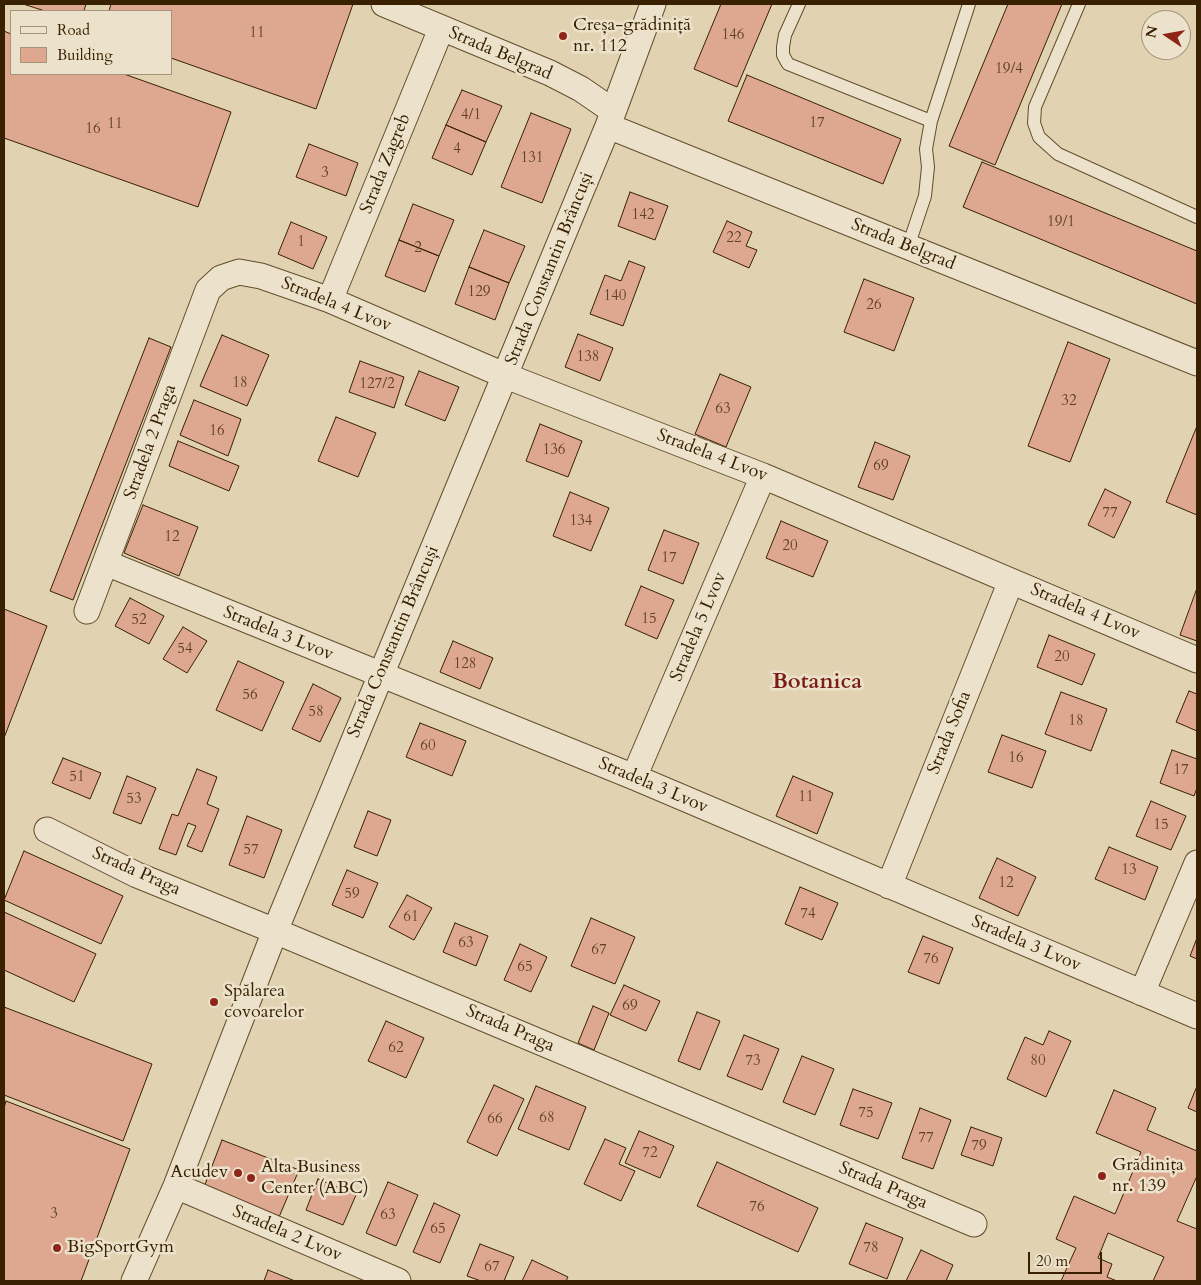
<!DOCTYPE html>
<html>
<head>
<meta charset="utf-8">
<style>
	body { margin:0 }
	#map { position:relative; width:1201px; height:1285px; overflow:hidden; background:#e1d3b1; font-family:Cardo,serif }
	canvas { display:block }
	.frame { position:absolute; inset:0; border:5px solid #382000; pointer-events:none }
	.legend { position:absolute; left:10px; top:10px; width:162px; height:65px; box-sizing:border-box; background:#ece2cc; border:1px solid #a4947a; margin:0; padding:6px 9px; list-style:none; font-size:15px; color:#382000 }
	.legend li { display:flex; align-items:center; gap:10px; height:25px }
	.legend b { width:25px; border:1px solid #a4947a }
	.north { position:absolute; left:1141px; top:10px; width:50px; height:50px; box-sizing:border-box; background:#ece2cc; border:1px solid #a4947a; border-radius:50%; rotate:282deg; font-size:14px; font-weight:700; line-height:20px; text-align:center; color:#382000 }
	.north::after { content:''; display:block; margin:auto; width:18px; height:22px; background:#8f2418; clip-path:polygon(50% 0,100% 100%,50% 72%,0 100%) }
	.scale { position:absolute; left:1028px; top:1252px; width:74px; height:22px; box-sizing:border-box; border:2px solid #382000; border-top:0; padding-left:6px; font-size:15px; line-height:18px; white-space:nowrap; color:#382000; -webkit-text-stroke:4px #ece2cc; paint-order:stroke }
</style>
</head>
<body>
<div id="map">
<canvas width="1201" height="1285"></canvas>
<div class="frame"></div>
<ul class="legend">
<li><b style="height:6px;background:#ece2cc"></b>Road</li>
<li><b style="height:14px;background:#dda790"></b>Building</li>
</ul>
<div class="north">N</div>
<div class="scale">20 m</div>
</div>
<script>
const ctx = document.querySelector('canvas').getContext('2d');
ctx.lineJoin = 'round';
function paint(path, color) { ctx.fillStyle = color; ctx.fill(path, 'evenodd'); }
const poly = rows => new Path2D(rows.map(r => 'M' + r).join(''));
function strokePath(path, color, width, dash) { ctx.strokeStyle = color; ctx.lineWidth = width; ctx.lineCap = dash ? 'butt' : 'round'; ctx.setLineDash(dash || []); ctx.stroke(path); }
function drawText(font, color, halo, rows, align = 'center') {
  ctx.font = font + ' Cardo,serif'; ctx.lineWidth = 5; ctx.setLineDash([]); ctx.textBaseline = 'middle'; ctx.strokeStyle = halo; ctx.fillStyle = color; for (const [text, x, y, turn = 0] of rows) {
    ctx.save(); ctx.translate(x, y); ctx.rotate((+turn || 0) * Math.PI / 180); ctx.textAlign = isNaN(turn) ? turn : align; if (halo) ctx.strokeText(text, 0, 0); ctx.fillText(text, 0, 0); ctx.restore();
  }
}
const building = poly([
	[23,4,86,4,84,11,45,11,23,4],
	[111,4,353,4,316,109,171,58,171,11,109,11,111,4],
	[721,4,772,4,737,87,694,69,721,4],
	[1008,4,1062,4,995,165,949,146,1008,4],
	[4,31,11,34,11,74,124,74,231,112,198,207,4,138,4,31],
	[747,75,901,139,883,184,728,121,747,75],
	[462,90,502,106,486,142,446,125,462,90],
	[531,113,571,129,542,203,501,187,531,113],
	[446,125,486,142,472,175,432,158,446,125],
	[309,144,358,163,346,196,296,177,309,144],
	[982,162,1197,251,1197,304,963,207,982,162],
	[630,192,668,206,655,240,618,226,630,192],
	[413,204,454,220,439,256,399,240,413,204],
	[727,221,752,232,746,246,757,250,749,268,713,252,727,221],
	[291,222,327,237,313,269,278,254,291,222],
	[484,230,525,246,509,283,469,267,484,230],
	[399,240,439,256,425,292,385,276,399,240],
	[629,261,645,267,623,326,590,314,605,275,621,281,629,261],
	[469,267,509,283,495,320,455,304,469,267],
	[864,279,914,298,894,351,844,332,864,279],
	[578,334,613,348,600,381,565,367,578,334],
	[222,335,269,355,247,406,200,386,222,335],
	[149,338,171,347,73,600,50,591,149,338],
	[1068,342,1110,359,1070,462,1028,446,1068,342],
	[360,361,404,377,394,408,349,392,360,361],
	[419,371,459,387,445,421,405,405,419,371],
	[720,374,751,387,726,447,695,434,720,374],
	[194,400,241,419,228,456,180,435,194,400],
	[336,417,376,433,358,477,318,461,336,417],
	[540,424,582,441,568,477,526,461,540,424],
	[1197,426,1197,515,1166,502,1197,426],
	[178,441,239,466,229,491,169,466,178,441],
	[875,442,910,456,893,500,858,487,875,442],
	[1105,489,1131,502,1114,538,1088,525,1105,489],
	[570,492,609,508,591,551,553,536,570,492],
	[143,505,198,527,179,576,124,553,143,505],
	[781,521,828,541,813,577,766,558,781,521],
	[664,530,699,543,683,584,648,570,664,530],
	[641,586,674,600,657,639,625,625,641,586],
	[1197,588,1197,641,1180,635,1197,588],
	[130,598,164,616,149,644,115,626,130,598],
	[4,609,47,626,4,738,4,609],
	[183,627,207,641,187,673,163,659,183,627],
	[1049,635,1095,654,1082,685,1037,667,1049,635],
	[453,641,493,658,480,689,440,672,453,641],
	[238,661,284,682,262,731,216,710,238,661],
	[313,684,341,698,320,742,292,729,313,684],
	[1189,691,1197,694,1197,731,1176,722,1189,691],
	[1061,692,1107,709,1091,751,1045,734,1061,692],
	[420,723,466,741,452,776,406,757,420,723],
	[1002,735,1046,751,1032,788,988,772,1002,735],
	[1172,750,1197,759,1197,788,1194,796,1160,783,1172,750],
	[63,758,101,773,90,799,52,783,63,758],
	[197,769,217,777,207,804,219,809,202,852,187,846,196,826,188,823,176,855,159,849,172,814,178,816,197,769],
	[127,776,156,788,141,824,113,813,127,776],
	[793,776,833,793,817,834,776,816,793,776],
	[1151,801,1186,816,1171,850,1136,836,1151,801],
	[368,811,391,820,377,856,354,847,368,811],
	[247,816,282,830,264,878,229,865,247,816],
	[1109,847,1158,867,1145,900,1095,879,1109,847],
	[24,851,123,896,101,944,4,900,24,851],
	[997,858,1036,877,1018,916,979,898,997,858],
	[347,870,378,883,363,918,332,905,347,870],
	[800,887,838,903,822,940,785,924,800,887],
	[407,895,432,908,414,940,389,927,407,895],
	[4,912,96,954,74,1002,4,970,4,912],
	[591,918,635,937,615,984,571,966,591,918],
	[455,923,488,936,476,966,443,952,455,923],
	[923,936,953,948,939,984,908,972,923,936],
	[1197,938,1197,959,1190,956,1197,938],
	[520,944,547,957,531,992,504,980,520,944],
	[624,985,660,1001,646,1031,610,1015,624,985],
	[593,1006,609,1013,594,1050,578,1043,593,1006],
	[4,1007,152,1064,123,1141,4,1095,4,1007],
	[697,1012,720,1021,700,1070,678,1061,697,1012],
	[386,1021,424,1038,406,1078,368,1061,386,1021],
	[1049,1031,1071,1041,1046,1097,1007,1079,1025,1037,1043,1045,1049,1031],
	[744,1035,779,1049,762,1090,727,1076,744,1035],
	[802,1056,834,1069,815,1115,783,1102,802,1056],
	[494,1085,524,1099,497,1156,467,1142,494,1085],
	[536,1086,586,1107,569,1150,518,1129,536,1086],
	[1197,1086,1197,1112,1188,1108,1197,1086],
	[853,1089,892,1103,878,1139,840,1125,853,1089],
	[1114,1090,1156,1108,1147,1130,1197,1151,1197,1176,1177,1221,1197,1229,1197,1281,1153,1281,1164,1257,1108,1233,1098,1258,1112,1264,1107,1277,1117,1281,1061,1281,1076,1248,1056,1239,1074,1196,1115,1214,1141,1152,1096,1133,1114,1090],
	[6,1101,130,1149,81,1281,4,1281,4,1108,6,1101],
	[920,1108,951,1120,933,1169,902,1158,920,1108],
	[971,1127,1002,1138,993,1166,961,1155,971,1127],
	[639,1131,674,1146,660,1178,625,1163,639,1131],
	[605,1139,626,1148,619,1164,635,1171,621,1201,584,1184,605,1139],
	[222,1140,299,1170,279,1217,204,1187,222,1140],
	[717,1162,818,1208,798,1252,697,1206,717,1162],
	[318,1179,356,1195,343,1225,306,1210,318,1179],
	[388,1182,418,1195,396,1246,366,1233,388,1182],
	[434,1203,460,1215,440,1263,413,1252,434,1203],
	[866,1223,903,1238,887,1279,849,1264,866,1223],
	[480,1244,514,1257,504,1281,481,1281,467,1276,480,1244],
	[921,1250,953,1265,946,1281,906,1281,921,1250],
	[532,1260,568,1277,566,1281,522,1281,532,1260],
	[268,1270,295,1281,264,1281,268,1270]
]);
const service = poly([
	[799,4,785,35,783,47,783,55,788,64,931,121],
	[1079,4,1035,107,1034,123,1039,137,1058,154,1197,217],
	[908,247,925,196,928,167,926,149,931,121,969,4]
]);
const minor = poly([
	[384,4,550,73,581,89,613,111],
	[608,126,1197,363],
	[330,300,441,29],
	[106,563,634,777,1197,1016],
	[87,611,208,290,221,278,239,272,261,276,330,300,506,376,763,476,1197,660],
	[634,777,763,476],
	[47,830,137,875,275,931,974,1224],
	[889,886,1011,581],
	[1142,993,1197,863],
	[176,1186,398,1281],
	[134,1281,176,1186,275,931,608,126,653,4]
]);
const markers = [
	[563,36,5,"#8f2418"],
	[214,1002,5,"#8f2418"],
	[238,1173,5,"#8f2418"],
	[1102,1176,5,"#8f2418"],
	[251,1178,5,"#8f2418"],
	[57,1248,5,"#8f2418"]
];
const numberNames = [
	["11",257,34],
	["146",733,36],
	["19/4",1009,70],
	["4/1",471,116],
	["17",817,124],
	["11",115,125],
	["16",93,130],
	["4",457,150],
	["131",532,159],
	["3",325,174],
	["142",643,216],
	["19/1",1061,223],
	["22",734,239],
	["1",301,243],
	["2",418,249],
	["129",479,293],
	["140",615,297],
	["26",874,306],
	["138",588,358],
	["18",240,384],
	["127/2",377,385],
	["32",1069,402],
	["63",723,410],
	["16",217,432],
	["136",554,451],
	["69",881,467],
	["77",1110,514],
	["134",581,522],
	["12",172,538],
	["20",790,547],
	["17",669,559],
	["15",649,620],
	["52",139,621],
	["54",185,650],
	["20",1062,658],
	["128",465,665],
	["56",250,696],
	["58",316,713],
	["18",1076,722],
	["60",428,747],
	["16",1016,759],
	["17",1181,771],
	["51",77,778],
	["11",806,798],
	["53",134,800],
	["15",1161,826],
	["57",251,851],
	["13",1129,871],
	["12",1006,884],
	["59",352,895],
	["74",808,915],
	["61",411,918],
	["63",466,944],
	["67",599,951],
	["76",931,960],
	["65",525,968],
	["69",630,1007],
	["62",396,1049],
	["73",753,1062],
	["80",1038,1062],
	["75",866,1114],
	["68",547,1119],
	["66",495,1120],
	["77",926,1139],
	["79",979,1147],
	["72",650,1154],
	["76",757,1208],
	["3",54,1215],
	["63",388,1216],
	["65",438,1230],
	["78",871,1249],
	["67",492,1268]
];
const poiNames = [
	["Creșa-grădiniță",573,26],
	["nr. 112",573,47],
	["Spălarea",224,992],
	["covoarelor",224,1013],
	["Grădinița",1112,1166],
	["nr. 139",1112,1187],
	["Alta Business",261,1168],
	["Center (ABC)",261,1189],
	["Acudev",228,1173,"right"],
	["BigSportGym",67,1248]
];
const streetNames = [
	["Strada Belgrad",500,54,23],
	["Strada Zagreb",386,164,-68],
	["Strada Belgrad",903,245,22],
	["Strada Constantin Brâncuși",550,269,-68],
	["Stradela 4 Lvov",336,305,22],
	["Stradela 2 Praga",151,442,-70],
	["Stradela 4 Lvov",712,456,21],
	["Stradela 4 Lvov",1085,612,23],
	["Stradela 5 Lvov",699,627,-67],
	["Stradela 3 Lvov",278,634,22],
	["Strada Constantin Brâncuși",394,642,-67],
	["Strada Sofia",950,733,-68],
	["Stradela 3 Lvov",653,786,23],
	["Strada Praga",136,872,24],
	["Stradela 3 Lvov",1026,944,23],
	["Strada Praga",510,1029,23],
	["Strada Praga",883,1186,23],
	["Stradela 2 Lvov",287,1234,23]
];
const districtNames = [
	["Botanica",817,683]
];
paint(building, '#dda790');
strokePath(building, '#382000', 1);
strokePath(service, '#624d2c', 14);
strokePath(minor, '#624d2c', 27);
strokePath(service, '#ece2cc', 12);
strokePath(minor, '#ece2cc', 25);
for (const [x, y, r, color] of markers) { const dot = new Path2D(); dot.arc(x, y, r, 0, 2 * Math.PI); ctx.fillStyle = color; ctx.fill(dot); strokePath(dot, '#ece2cc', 2); }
drawText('15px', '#614224', null, numberNames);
drawText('18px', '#382000', '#ece2cc', poiNames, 'left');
drawText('18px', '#382000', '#ece2cc', streetNames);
drawText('bold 22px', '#7a1f14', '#ece2cc', districtNames);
</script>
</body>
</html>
